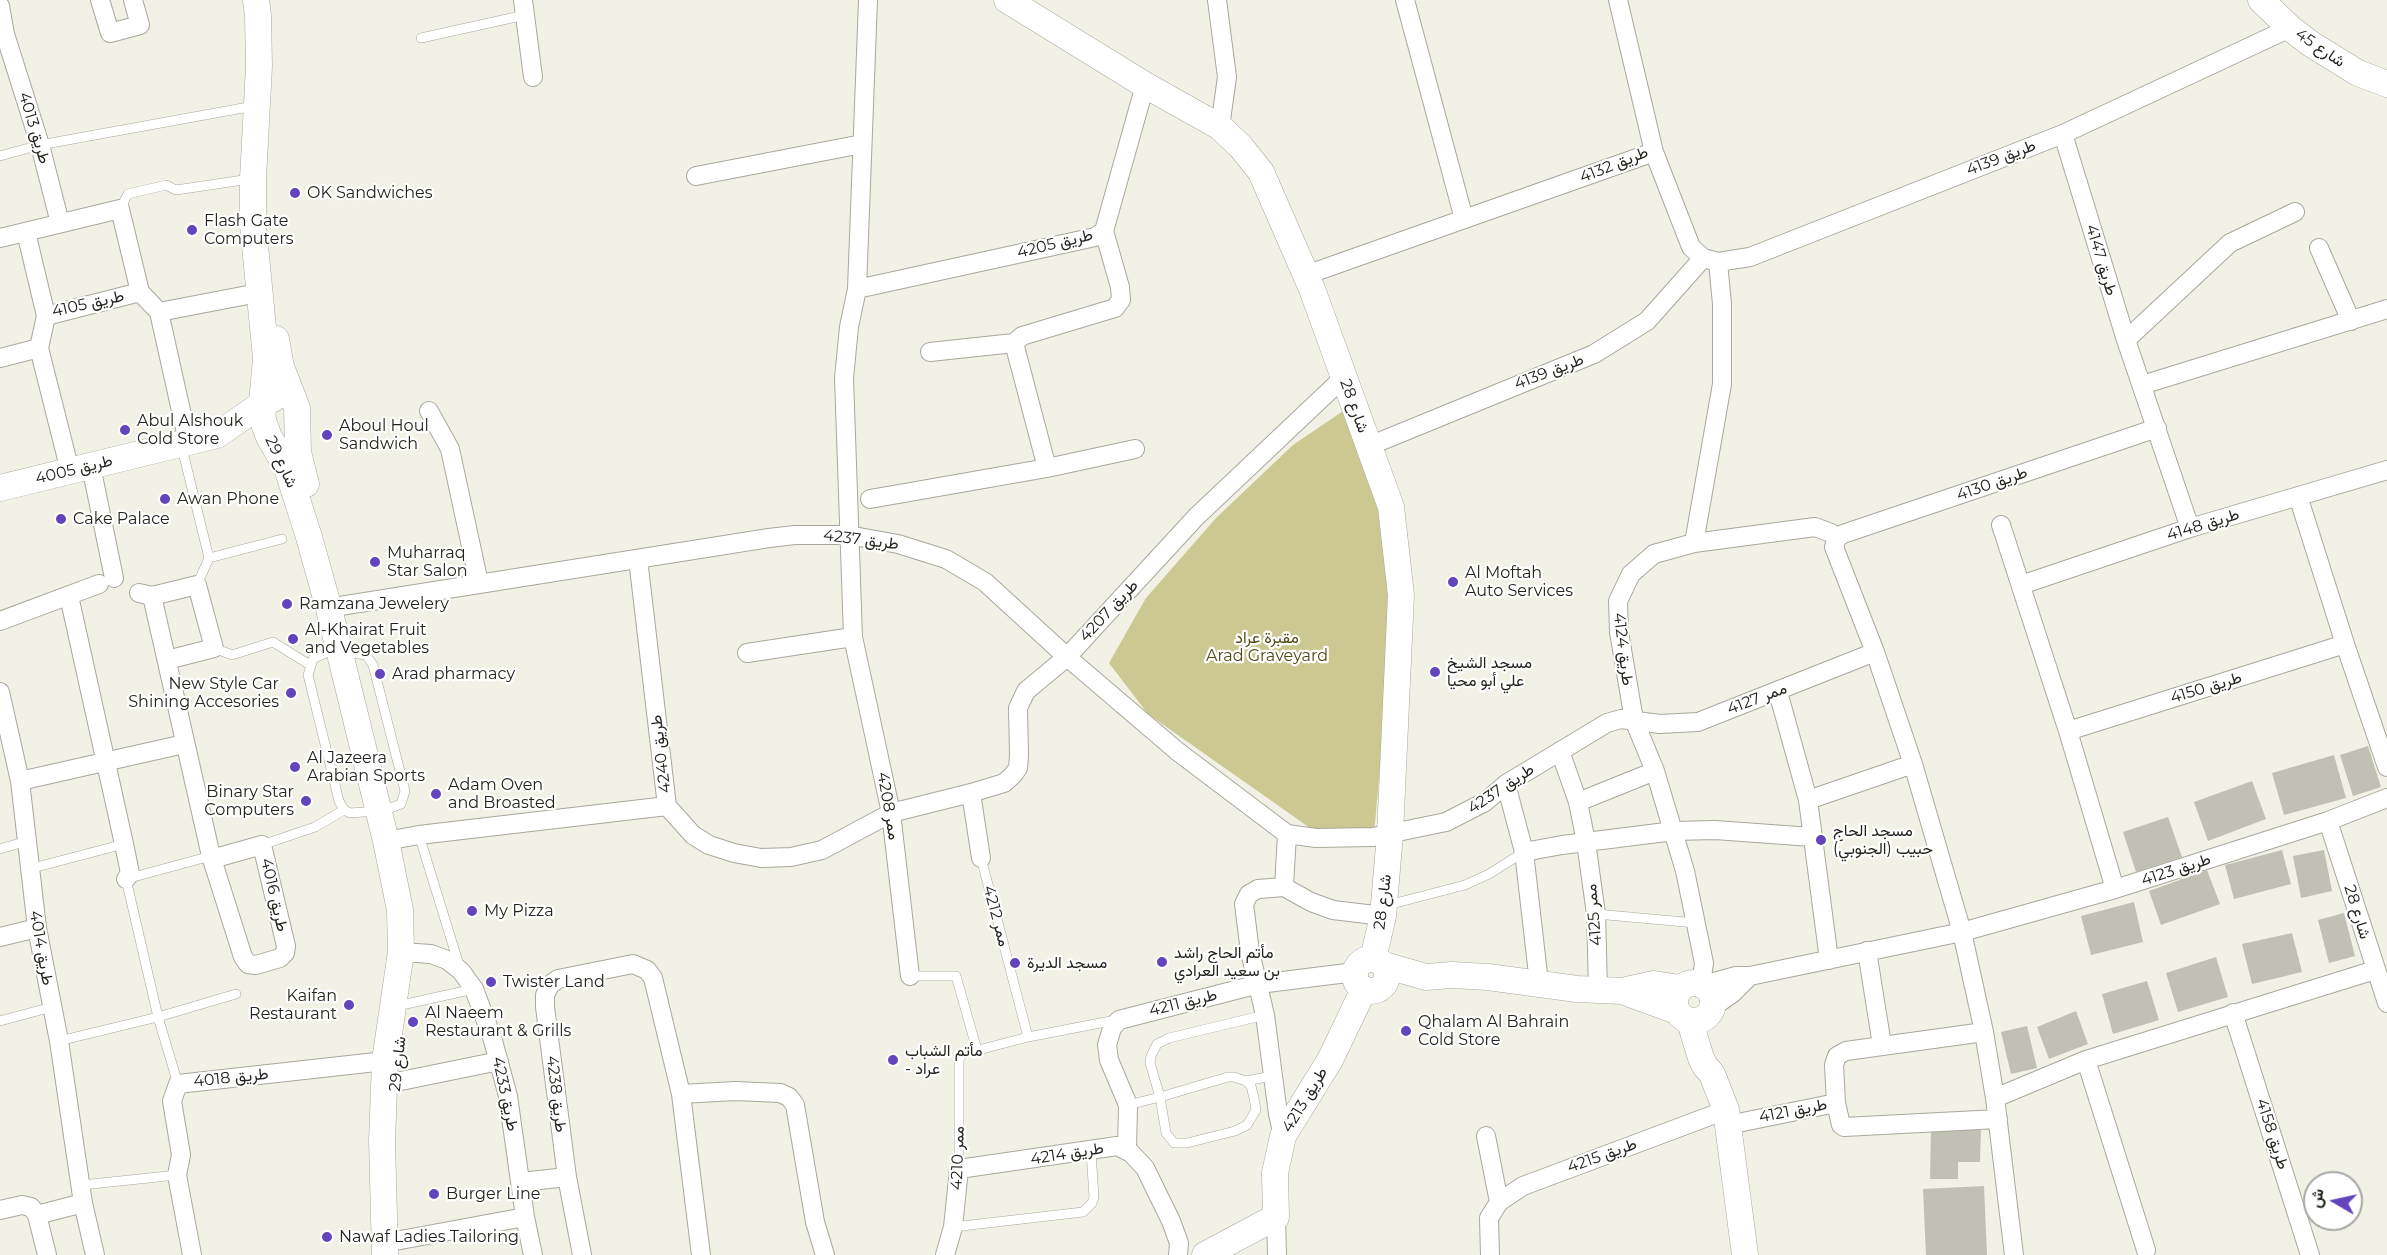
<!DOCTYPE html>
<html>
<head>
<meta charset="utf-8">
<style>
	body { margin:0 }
	#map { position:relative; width:2387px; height:1255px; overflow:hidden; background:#f1f1e5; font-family:Montserrat,Vazirmatn,sans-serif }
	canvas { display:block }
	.north { position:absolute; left:2303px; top:1171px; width:60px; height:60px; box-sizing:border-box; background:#fff; border:2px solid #a7a7a5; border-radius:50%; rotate:279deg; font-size:16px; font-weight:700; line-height:24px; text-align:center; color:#23231f }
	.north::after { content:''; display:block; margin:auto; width:21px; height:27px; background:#6244bc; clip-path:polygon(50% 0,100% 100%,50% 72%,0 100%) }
</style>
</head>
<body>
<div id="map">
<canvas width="2387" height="1255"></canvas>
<div class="north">ش</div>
</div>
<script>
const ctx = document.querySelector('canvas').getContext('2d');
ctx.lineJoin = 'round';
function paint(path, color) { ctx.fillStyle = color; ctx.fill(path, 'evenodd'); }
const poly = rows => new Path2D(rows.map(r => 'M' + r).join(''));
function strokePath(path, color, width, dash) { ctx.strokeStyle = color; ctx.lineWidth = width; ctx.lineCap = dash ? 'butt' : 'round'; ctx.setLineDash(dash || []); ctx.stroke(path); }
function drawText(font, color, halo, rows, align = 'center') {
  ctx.font = font + ' Montserrat,Vazirmatn,sans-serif'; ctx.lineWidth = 4.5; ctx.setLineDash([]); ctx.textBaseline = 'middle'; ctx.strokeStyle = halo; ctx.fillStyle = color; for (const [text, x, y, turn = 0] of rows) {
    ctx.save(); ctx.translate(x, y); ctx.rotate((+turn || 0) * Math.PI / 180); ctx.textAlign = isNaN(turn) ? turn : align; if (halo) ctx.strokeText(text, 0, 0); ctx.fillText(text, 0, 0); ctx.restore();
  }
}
const green = poly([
	[1346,409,1382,515,1395,602,1374,834,1320,835,1148,714,1109,663,1146,598,1216,518,1293,445]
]);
const building = poly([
	[2368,746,2381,787,2353,796,2340,755],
	[2334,755,2346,798,2284,815,2272,773],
	[2252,781,2266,819,2208,841,2194,802],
	[2168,817,2182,857,2136,872,2123,832],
	[2282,850,2291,884,2234,899,2225,865],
	[2324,850,2332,891,2301,898,2293,856],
	[2207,870,2220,904,2161,925,2149,891],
	[2134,902,2143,942,2091,955,2081,916],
	[2344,913,2355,956,2329,963,2318,920],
	[2292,933,2302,972,2252,984,2242,944],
	[2216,957,2228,997,2178,1012,2166,973],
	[2147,981,2159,1020,2113,1034,2102,994],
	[2076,1011,2088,1044,2049,1059,2037,1027],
	[2027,1026,2037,1068,2011,1074,2001,1032],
	[1931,1127,1981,1128,1980,1162,1958,1162,1958,1179,1930,1179],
	[1984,1186,1987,1255,1926,1255,1923,1189]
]);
const lane = poly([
	[421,38,525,15],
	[0,156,40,145,254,106],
	[120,209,128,194,166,185,176,190,250,179],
	[181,444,209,558],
	[197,585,209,558,282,539],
	[214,648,232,655,273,642,310,665],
	[336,648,313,659,308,675,339,801,344,810,350,813,377,811],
	[352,653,366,655,373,665,405,791,401,804,390,808],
	[419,835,459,965],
	[262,845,315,827,344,810],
	[0,849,27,841],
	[981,858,1028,1037],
	[29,869,124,844],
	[1388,905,1465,885,1489,874,1524,852],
	[1596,914,1696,923],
	[910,976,956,976,977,1050],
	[406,1004,474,989],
	[0,1021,52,1007],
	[59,1041,158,1017,236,994],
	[1246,1081,1272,1076],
	[178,1084,158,1017,126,879,211,856],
	[1128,1105,1160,1097,1228,1077,1234,1077,1246,1081,1251,1086,1254,1098,1256,1110,1247,1125,1235,1131,1187,1143,1174,1143,1166,1133,1160,1097,1150,1063,1151,1056,1157,1044,1169,1038,1265,1015],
	[959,1169,959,1059,963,1054,1028,1037,1116,1020],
	[82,1185,177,1175],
	[953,1227,1083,1212,1092,1203,1094,1197,1091,1152]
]);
const street = poly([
	[100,0,110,33,140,25,133,0],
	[523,0,533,77],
	[868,0,857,289,849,327,844,378,853,637,891,813,910,976],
	[1217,0,1227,77,1220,127],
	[1405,0,1464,219],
	[1618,0,1654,152,1691,247,1703,258,1718,262,1750,257,2063,134,2290,28],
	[0,6,5,34,40,145,60,223],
	[2063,134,2126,340,2190,528],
	[696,176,862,144],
	[26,232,46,316,140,292],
	[0,238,120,209,140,292,159,312,188,442],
	[2319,248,2351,321],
	[1306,275,1654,152],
	[857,289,1095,237,1104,231,1145,85],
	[159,312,258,293],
	[2126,340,2230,243,2295,212],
	[39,348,70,471],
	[930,352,1014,343],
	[0,358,39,348,46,316],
	[2142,385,2387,309],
	[429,411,450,449,479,583],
	[1369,446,1594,354,1647,321,1703,258],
	[91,466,114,578],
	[1047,468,1135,449],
	[2298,496,2345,644,2387,767],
	[870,499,1047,468,1014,343,1022,336,1115,308,1121,300,1120,287,1104,231],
	[2001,525,2068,731,2115,889],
	[1694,543,1722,384,1722,304,1718,262],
	[638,559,667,806,693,835,709,845,734,853,761,858,791,857,822,850,891,813,971,793,1004,783,1013,775,1018,768,1019,756,1018,708,1026,691,1067,657,1196,517,1343,378],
	[2021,585,2190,528,2387,470],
	[139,593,152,596,197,585,214,648,167,660],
	[69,596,124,844,130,873,126,879],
	[152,596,211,856,243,957,248,964,256,965,280,958,285,953,286,946,262,845,219,857,211,856],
	[340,606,769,538,795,535,848,535,898,544,946,559,985,582,1067,657,1177,751,1287,834,1316,838,1373,837,1446,822,1485,802,1506,784,1607,723,1621,719,1660,724,1698,722,1875,652],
	[0,621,99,584],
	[747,653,853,637],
	[0,692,20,781,37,928,59,1041,83,1203],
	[1778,692,1808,800,1829,960],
	[2068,731,2345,644],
	[1560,751,1578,802,1586,842,1596,914,1598,989],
	[20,781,184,744],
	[1506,784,1524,852,1539,983],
	[971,793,981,858],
	[1808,800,1913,764],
	[1578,802,1655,771],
	[2328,821,2387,1003],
	[386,841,419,835,667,806],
	[1524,852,1562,845,1674,831,1715,830,1812,837],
	[1284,887,1311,902,1333,910,1383,916],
	[0,937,37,928],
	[1867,951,1882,1045],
	[401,952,431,954,447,960,461,971,474,989,492,1037,508,1096,525,1217,533,1255],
	[1701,984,1704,963,1685,871,1655,771,1634,720,1619,632,1618,601,1631,574,1654,554,1694,543,1815,527,1831,533,1837,538],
	[1704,985,1736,976,1750,976,1962,932,2115,889,2328,821,2387,798],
	[1713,1007,1733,993,1750,976],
	[2233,1013,2310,1255],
	[2086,1060,2146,1250],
	[396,1082,499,1061],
	[681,1094,735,1091,780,1093,789,1097,795,1105,815,1222,825,1255],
	[1995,1098,2086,1060,2375,970],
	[1836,1103,1841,1125,1844,1127,1998,1119],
	[1728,1125,1836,1103,1834,1065,1837,1056,1846,1051,1984,1032],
	[1283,1136,1278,1114,1265,1015,1250,952,1244,904,1249,894,1258,889,1284,887,1287,834],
	[1486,1136,1499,1202],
	[1127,1150,1128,1105,1109,1060,1107,1045,1112,1028,1119,1020,1259,984,1355,972],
	[521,1182,567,1177],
	[0,1210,22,1205,31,1207,37,1215,47,1255],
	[37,1215,83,1203,95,1255],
	[1276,1217,1277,1255],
	[395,1241,525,1217],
	[192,1255,177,1175,181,1155,172,1101,178,1084,385,1061],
	[582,1255,567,1177,545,1007,545,995,550,985,558,979,633,964,647,970,653,978,681,1094,701,1255],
	[945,1255,953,1227,959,1169,1117,1146,1131,1153,1145,1168,1171,1221,1179,1243,1178,1255],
	[1490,1255,1489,1218,1499,1202,1523,1186,1726,1110],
	[2014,1255,1995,1098,1984,1032,1962,932,1913,764,1875,652,1834,547,1837,538,1843,534,2157,428]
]);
const secondary = poly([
	[256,0,258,16,259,66,253,179,253,225,266,358,262,404,263,421,269,437,287,468,309,537,329,609,386,841,400,910,401,952,385,1061,382,1141,385,1255],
	[1007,0,1145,85,1220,127,1241,147,1261,172,1312,289,1391,507,1401,595,1390,834,1383,916,1373,959],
	[2261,0,2290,28,2311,44,2358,73,2387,84],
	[276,339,281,367,297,408,298,452,306,484],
	[0,488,217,435,262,404,273,399],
	'1355 975a16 16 0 1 1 32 0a16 16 0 1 1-32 0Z',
	[1384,965,1426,977,1452,975,1488,977,1577,989,1622,991,1677,1011],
	'1675 1002a19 19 0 1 1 38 0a19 19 0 1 1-38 0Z',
	[1622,991,1654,984,1680,988],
	[1690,1022,1701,1058,1705,1066,1712,1074,1726,1110,1745,1255],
	[1205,1255,1276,1217,1275,1173,1283,1136,1330,1060,1364,989]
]);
const markers = [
	[295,193,6,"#6244bc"],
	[192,230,6,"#6244bc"],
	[125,430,6,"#6244bc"],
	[327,435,6,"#6244bc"],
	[165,499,6,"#6244bc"],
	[61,519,6,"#6244bc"],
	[375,562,6,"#6244bc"],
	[1453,582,6,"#6244bc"],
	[287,604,6,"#6244bc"],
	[293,639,6,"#6244bc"],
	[1435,672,6,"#6244bc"],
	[380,674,6,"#6244bc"],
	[291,693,6,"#6244bc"],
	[295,767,6,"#6244bc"],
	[436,794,6,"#6244bc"],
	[306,801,6,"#6244bc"],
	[1821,840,6,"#6244bc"],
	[472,911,6,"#6244bc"],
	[1162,962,6,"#6244bc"],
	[1015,963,6,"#6244bc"],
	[491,982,6,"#6244bc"],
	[349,1005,6,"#6244bc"],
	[413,1022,6,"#6244bc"],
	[1406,1031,6,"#6244bc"],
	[893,1060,6,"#6244bc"],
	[434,1194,6,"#6244bc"],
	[327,1237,6,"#6244bc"]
];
const streetNames = [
	["شارع 45",2320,48,34],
	["طريق 4013",34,128,73],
	["طريق 4139",2001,158,-21],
	["طريق 4132",1614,165,-22],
	["طريق 4205",1055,244,-14],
	["طريق 4147",2101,260,73],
	["طريق 4105",88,304,-13],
	["طريق 4139",1549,372,-21],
	["شارع 28",1354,406,70],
	["شارع 29",281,462,65],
	["طريق 4005",74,470,-14],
	["طريق 4130",1992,484,-19],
	["طريق 4148",2203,525,-17],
	["طريق 4237",861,540,7],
	["طريق 4207",1109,611,-47],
	["طريق 4124",1623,649,83],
	["طريق 4150",2206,688,-17],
	["ممر 4127",1757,699,-21],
	["طريق 4240",661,754,-97],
	["طريق 4237",1501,789,-34],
	["ممر 4208",888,806,80],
	["طريق 4123",2176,870,-18],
	["طريق 4016",274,895,77],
	["شارع 28",1383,902,-83],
	["شارع 28",2357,912,73],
	["ممر 4125",1594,915,-95],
	["ممر 4212",996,916,75],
	["طريق 4014",41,948,80],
	["طريق 4211",1183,1003,-14],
	["شارع 29",398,1064,-84],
	["طريق 4018",231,1078,-6],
	["طريق 4233",505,1094,78],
	["طريق 4238",556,1094,83],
	["طريق 4213",1305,1100,-59],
	["طريق 4121",1793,1111,-11],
	["طريق 4158",2272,1134,72],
	["طريق 4214",1067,1154,-9],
	["طريق 4215",1602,1156,-20],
	["ممر 4210",958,1158,-88]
];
const poiNames = [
	["OK Sandwiches",307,193],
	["Flash Gate",204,221],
	["Computers",204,239],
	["Abul Alshouk",137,421],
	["Cold Store",137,439],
	["Aboul Houl",339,426],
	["Sandwich",339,444],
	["Awan Phone",177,499],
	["Cake Palace",73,519],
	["Muharraq",387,553],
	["Star Salon",387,571],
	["Al Moftah",1465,573],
	["Auto Services",1465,591],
	["Ramzana Jewelery",299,604],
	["Al-Khairat Fruit",305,630],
	["and Vegetables",305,648],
	["مسجد الشيخ",1447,663],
	["علي أبو محيا",1447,681],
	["Arad pharmacy",392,674],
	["New Style Car",279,684,"right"],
	["Shining Accesories",279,702,"right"],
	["Al Jazeera",307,758],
	["Arabian Sports",307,776],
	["Adam Oven",448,785],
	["and Broasted",448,803],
	["Binary Star",294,792,"right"],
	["Computers",294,810,"right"],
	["مسجد الحاج",1833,831],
	["حبيب (الجنوبي)",1833,849],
	["My Pizza",484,911],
	["مأتم الحاج راشد",1174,953],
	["بن سعيد العرادي",1174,971],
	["مسجد الديرة",1027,963],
	["Twister Land",503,982],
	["Kaifan",337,996,"right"],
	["Restaurant",337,1014,"right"],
	["Al Naeem",425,1013],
	["Restaurant & Grills",425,1031],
	["Qhalam Al Bahrain",1418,1022],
	["Cold Store",1418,1040],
	["مأتم الشباب",905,1051],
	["- عراد",905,1069],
	["Burger Line",446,1194],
	["Nawaf Ladies Tailoring",339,1237]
];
const parkNames = [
	["مقبرة عراد",1267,638],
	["Arad Graveyard",1267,656]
];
paint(green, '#cbc991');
paint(building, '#c0c0b5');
strokePath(lane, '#a8a89d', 10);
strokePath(street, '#a8a89d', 20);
strokePath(secondary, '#a8a89d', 27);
strokePath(lane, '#fff', 9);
strokePath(street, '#fff', 18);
strokePath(secondary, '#fff', 26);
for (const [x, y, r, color] of markers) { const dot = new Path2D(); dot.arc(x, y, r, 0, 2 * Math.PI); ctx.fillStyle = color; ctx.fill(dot); strokePath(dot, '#fff', 2); }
drawText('16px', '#23231f', '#fff', streetNames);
drawText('16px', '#23231f', '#fff', poiNames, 'left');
drawText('16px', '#4f4c13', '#fff', parkNames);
</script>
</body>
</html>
